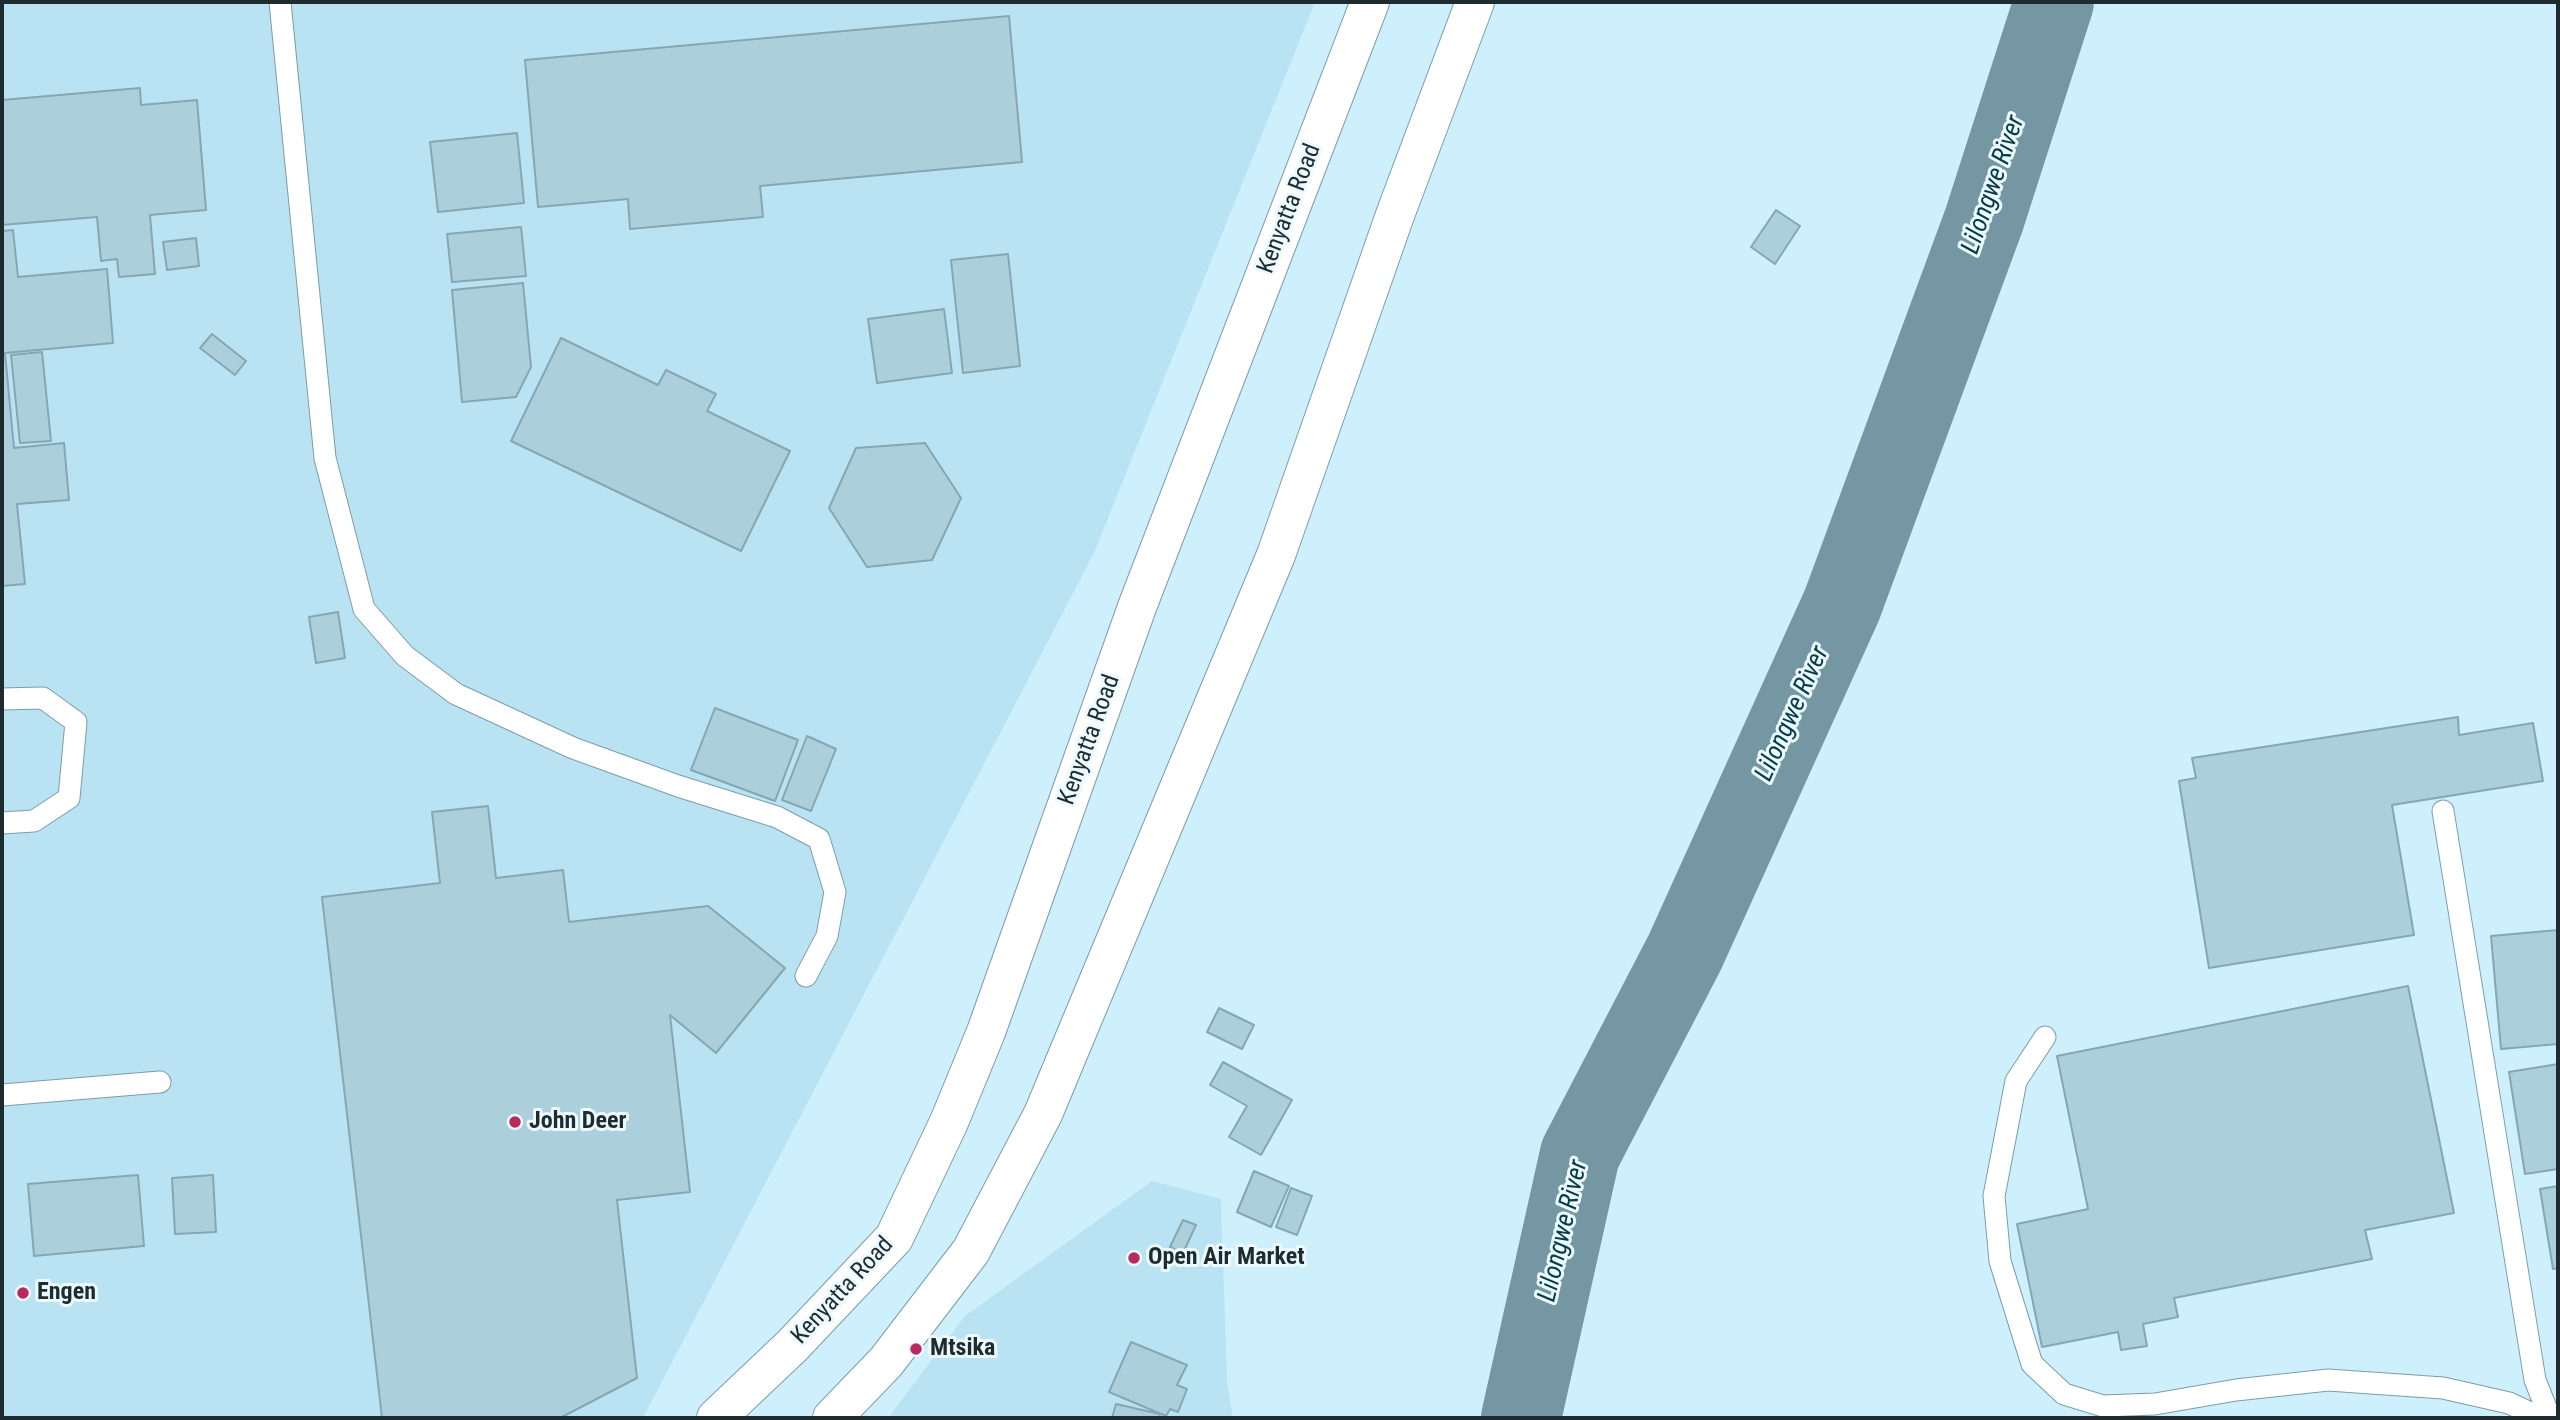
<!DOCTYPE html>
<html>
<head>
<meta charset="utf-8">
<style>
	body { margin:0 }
	#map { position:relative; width:2560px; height:1420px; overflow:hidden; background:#cdf0fc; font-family:"Roboto Condensed",sans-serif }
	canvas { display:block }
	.frame { position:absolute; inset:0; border:4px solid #1e2c30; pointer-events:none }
</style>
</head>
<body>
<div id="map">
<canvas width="2560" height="1420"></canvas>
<div class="frame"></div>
</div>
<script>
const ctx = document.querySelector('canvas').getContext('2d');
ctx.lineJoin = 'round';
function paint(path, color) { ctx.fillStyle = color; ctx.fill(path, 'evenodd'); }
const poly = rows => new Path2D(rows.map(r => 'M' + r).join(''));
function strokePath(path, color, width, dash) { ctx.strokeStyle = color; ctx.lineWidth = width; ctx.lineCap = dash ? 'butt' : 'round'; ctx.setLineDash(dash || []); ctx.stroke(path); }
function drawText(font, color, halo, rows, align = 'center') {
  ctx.font = font + ' "Roboto Condensed",sans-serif'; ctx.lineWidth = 6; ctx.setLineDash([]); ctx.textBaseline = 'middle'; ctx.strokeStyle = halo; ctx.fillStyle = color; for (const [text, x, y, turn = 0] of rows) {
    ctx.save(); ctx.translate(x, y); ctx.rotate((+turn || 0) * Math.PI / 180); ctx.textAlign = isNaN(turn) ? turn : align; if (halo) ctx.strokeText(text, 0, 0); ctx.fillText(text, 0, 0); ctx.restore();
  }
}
const built = poly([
	[2,2,1315,2,1094,553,643,1418,2,1418],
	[1152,1181,1221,1199,1227,1383,1233,1418,888,1418,965,1316]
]);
const river = poly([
	[1521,1418,1580,1154,1685,952,1842,605,1984,220,2054,2]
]);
const building = poly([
	[1009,16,1022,162,760,186,763,217,630,229,628,199,538,207,525,60,1009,16],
	[140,88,141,105,197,100,206,210,150,215,155,274,119,277,117,259,101,261,97,217,2,225,2,100,140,88],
	[517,133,524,203,438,212,430,142,517,133],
	[1776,210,1800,226,1775,264,1751,247,1776,210],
	[521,227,526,276,452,282,447,234,521,227],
	[13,230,18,277,107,269,113,343,5,353,14,448,64,443,69,500,17,504,25,584,2,586,2,231,13,230],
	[196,238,199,266,167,270,163,242,196,238],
	[1008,254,1020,366,963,373,951,260,1008,254],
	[523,283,531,367,516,397,462,402,452,290,523,283],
	[944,309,952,373,877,383,868,319,944,309],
	[212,334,246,361,235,375,200,348,212,334],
	[561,338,658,385,666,370,716,394,707,411,790,451,741,551,511,441,561,338],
	[42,352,51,441,20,443,11,355,42,352],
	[925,443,961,498,932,560,867,567,829,508,856,448,925,443],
	[338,612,345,658,316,663,309,617,338,612],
	[715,708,798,740,775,801,691,770,715,708],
	[2458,717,2459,735,2533,723,2543,781,2392,805,2414,935,2209,968,2179,781,2196,778,2192,758,2458,717],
	[807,736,836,749,811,811,782,800,807,736],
	[488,806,496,878,563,870,569,922,708,906,785,968,716,1053,670,1015,690,1192,617,1200,637,1378,560,1418,382,1418,322,897,440,883,432,812,488,806],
	[2558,930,2558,1044,2501,1049,2491,936,2558,930],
	[2408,986,2454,1213,2365,1230,2372,1259,2174,1298,2178,1317,2143,1324,2147,1346,2121,1350,2118,1332,2042,1347,2017,1224,2088,1209,2057,1056,2408,986],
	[1219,1008,1254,1025,1242,1049,1207,1032,1219,1008],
	[1223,1062,1292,1100,1261,1155,1229,1137,1247,1106,1210,1085,1223,1062],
	[2558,1064,2558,1169,2525,1174,2509,1072,2558,1064],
	[1254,1171,1289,1186,1271,1227,1237,1212,1254,1171],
	[138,1175,144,1246,34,1256,28,1184,138,1175],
	[213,1175,216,1232,175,1234,172,1178,213,1175],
	[2558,1186,2558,1268,2553,1269,2540,1189,2558,1186],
	[1291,1188,1312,1196,1297,1235,1276,1227,1291,1188],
	[1183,1220,1196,1225,1183,1253,1170,1247,1183,1220],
	[1131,1342,1187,1365,1177,1385,1187,1389,1178,1412,1170,1409,1166,1416,1109,1392,1131,1342],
	[1116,1404,1160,1414,1159,1418,1112,1418,1116,1404]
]);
const lane = poly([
	[280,2,325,458,364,609,405,656,456,694,573,748,678,786,777,817,819,839,835,892,827,936,806,976],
	[2,699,43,698,76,722,69,798,34,821,2,823],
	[2443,811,2535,1380,2550,1418],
	[2045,1037,2016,1081,1994,1196,2000,1261,2032,1364,2064,1394,2103,1406,2155,1404,2236,1390,2328,1380,2443,1388,2509,1403,2541,1418],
	[2,1095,160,1082]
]);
const secondary = poly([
	[716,1418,792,1346,894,1238,949,1122,986,1032,1137,607,1370,2],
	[832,1418,886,1362,971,1251,1043,1114,1276,555,1395,215,1475,2]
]);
const markers = [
	[515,1122,7,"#b82b60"],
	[1134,1258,7,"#b82b60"],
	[23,1293,7,"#b82b60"],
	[916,1349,7,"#b82b60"]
];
const streetNames = [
	["Kenyatta Road",1290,209,-69],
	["Kenyatta Road",1090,740,-70],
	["Kenyatta Road",843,1291,-47]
];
const poiNames = [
	["John Deer",529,1122],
	["Open Air Market",1148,1258],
	["Engen",37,1293],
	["Mtsika",930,1349]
];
const waterNames = [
	["Lilongwe River",1994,185,-71],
	["Lilongwe River",1793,714,-66],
	["Lilongwe River",1564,1231,-77]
];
paint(built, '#b9e3f2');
strokePath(river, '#7497a3', 80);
paint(building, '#abd0dc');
strokePath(building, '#86a7b2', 2);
strokePath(lane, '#7c9da8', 23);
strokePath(secondary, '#7c9da8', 40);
strokePath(lane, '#fff', 21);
strokePath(secondary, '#fff', 38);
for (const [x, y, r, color] of markers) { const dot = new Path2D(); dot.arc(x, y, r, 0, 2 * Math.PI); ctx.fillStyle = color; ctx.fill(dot); strokePath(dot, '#ecfafe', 2.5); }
drawText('24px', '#1e2c30', '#ecfafe', streetNames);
drawText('bold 24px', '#1e2c30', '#ecfafe', poiNames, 'left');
drawText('italic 26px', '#053c4a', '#ecfafe', waterNames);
</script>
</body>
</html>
